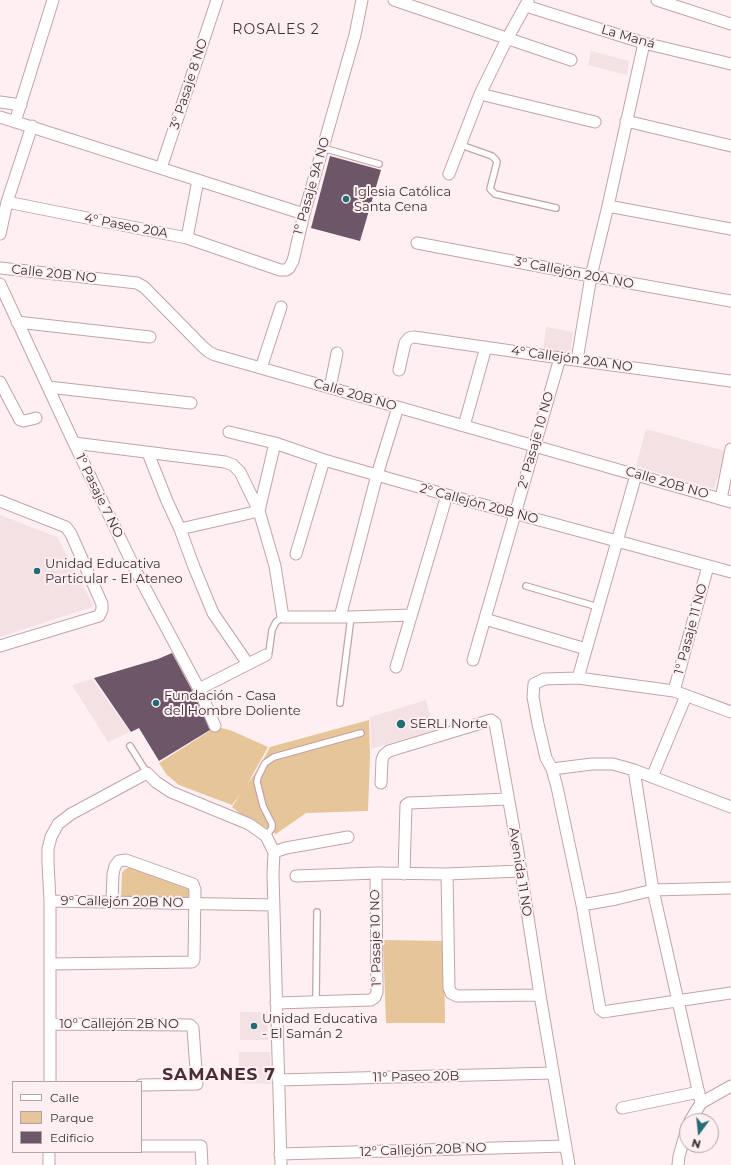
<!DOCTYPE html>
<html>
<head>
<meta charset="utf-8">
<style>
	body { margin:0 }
	#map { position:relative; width:731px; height:1165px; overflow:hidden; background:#fef0f2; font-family:Montserrat,sans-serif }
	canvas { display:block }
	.legend { position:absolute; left:12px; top:1081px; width:130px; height:72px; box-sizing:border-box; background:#fef0f2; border:1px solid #b2a4a6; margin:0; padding:5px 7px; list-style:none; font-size:12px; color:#3f3234 }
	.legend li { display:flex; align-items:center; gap:8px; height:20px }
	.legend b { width:20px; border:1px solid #b2a4a6 }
	.north { position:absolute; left:679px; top:1113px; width:40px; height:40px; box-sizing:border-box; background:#fef0f2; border:1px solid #b2a4a6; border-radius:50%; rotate:195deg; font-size:11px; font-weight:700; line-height:16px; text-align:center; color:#3f3234 }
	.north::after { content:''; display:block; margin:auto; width:14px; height:18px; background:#236d75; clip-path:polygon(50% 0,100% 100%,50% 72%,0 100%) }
</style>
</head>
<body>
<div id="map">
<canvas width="731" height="1165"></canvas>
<ul class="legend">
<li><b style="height:5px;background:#fff"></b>Calle</li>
<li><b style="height:11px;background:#e6c599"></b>Parque</li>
<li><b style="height:11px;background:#6d5667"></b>Edificio</li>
</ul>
<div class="north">N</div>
</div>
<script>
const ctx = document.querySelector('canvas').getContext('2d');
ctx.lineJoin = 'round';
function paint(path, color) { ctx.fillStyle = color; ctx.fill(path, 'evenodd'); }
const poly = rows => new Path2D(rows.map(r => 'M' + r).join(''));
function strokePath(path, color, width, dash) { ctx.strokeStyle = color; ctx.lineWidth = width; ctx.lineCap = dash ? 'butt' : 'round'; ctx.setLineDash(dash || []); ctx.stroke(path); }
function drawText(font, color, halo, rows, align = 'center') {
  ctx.font = font + ' Montserrat,sans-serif'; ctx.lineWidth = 4; ctx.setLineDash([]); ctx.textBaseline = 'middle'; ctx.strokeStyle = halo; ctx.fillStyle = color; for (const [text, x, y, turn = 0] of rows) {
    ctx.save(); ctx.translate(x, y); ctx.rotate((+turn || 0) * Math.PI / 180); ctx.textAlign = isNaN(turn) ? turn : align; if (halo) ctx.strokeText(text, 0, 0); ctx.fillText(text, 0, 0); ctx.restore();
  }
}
const built = poly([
	[591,51,629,61,627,75,588,65],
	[546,327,573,332,570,354,543,351],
	[646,429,725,451,714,489,636,466],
	[0,515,57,537,93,604,92,607,0,637],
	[92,679,130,732,108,742,72,685],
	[426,700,434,730,371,749,370,717],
	[240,1012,267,1012,268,1040,240,1040],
	[239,1052,270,1052,271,1084,239,1083]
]);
const green = poly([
	[369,720,370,757,368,811,306,813,276,834,265,827,243,816,232,807,241,793,232,805,179,785,167,775,159,763,216,727,230,730,268,747,247,785,258,769,270,747],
	[130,867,189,888,191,901,121,900,122,873,124,870],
	[383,940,444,941,445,1023,386,1023]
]);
const building = poly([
	[330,156,381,170,360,241,311,228],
	[172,653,193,692,210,730,159,761,139,728,131,732,94,678,158,659]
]);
const service = poly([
	[461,145,492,156,496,160,497,162,490,189,495,194,556,208],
	[323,148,379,164],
	[526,586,598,607],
	[266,655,269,652,272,630,276,622,283,617],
	[340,703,351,617],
	[130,746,147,773],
	[266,836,272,828,272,824,263,806,257,782,258,777,265,763,274,757,361,733],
	[316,1002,317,912]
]);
const minor = poly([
	[394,0,571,60],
	[657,0,731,24],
	[526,6,644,43,731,64],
	[480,94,595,122],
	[0,102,21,105],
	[0,117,304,214],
	[626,121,731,146],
	[15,122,53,0],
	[161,168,217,0],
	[449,174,480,94,507,39,528,1],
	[7,202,187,238,198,180],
	[608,206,731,229],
	[0,234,7,202,32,126],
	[187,238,280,270,286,270,289,268,293,261,304,214,355,35,362,0],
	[417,243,591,276,731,301],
	[0,268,137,283,144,287,203,347,209,352,215,355,731,502],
	[0,284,74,443,137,573,199,689,215,726],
	[17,322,150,337],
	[577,360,591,276,608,206,644,43],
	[261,368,281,307],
	[399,370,405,343,409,338,414,337,560,358,731,381],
	[0,382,20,420,24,421,36,418],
	[48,387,191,403],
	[330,388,337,353],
	[464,426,486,347],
	[229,432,275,443,324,460,447,495,731,572],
	[74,443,225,462,233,465,240,472,259,511,275,566,283,617,351,617,411,615],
	[148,453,167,501,180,529,194,567,213,613,248,664],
	[721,499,731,449],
	[0,501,66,527,71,534,102,604,102,610,99,616,0,646],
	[180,529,259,511,275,443],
	[296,554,324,460],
	[340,617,377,475,398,407],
	[485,619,586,649],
	[473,660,560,358],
	[396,667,447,495],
	[578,678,636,475],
	[199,689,266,655],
	[674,691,708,566],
	[731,712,674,691,578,678,544,679,534,684,533,697,538,724,546,758,552,769,557,787,582,905,600,1009,604,1012,609,1011,731,993],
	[552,769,592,764,613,764,634,770,731,807],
	[634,770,653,890,701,1103],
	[652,777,686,696],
	[381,783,382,760,384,755,389,751,491,720,495,723,518,852,540,995,569,1165],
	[274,852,286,848,348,837],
	[404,874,406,805,409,803,508,799],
	[447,874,449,988,451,993,457,996,540,995],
	[296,876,376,873,447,874,520,871],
	[50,901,274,905],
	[582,905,616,899,653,890,731,888],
	[51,964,192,962,194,960,195,890,193,884,126,860,119,861,115,866,113,874,112,902],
	[276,1003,371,1000,375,997,377,992,376,873],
	[51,1024,190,1025,193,1028,197,1084,141,1085],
	[278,1080,553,1073],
	[50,1082,50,901,48,863,48,849,51,837,58,824,71,814,147,773,156,782,171,792,249,824,266,836,274,852,273,874,281,1165],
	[622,1108,699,1092],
	[690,1121,701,1103,731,1086],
	[141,1146,201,1146,202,1165],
	[49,1152,49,1165],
	[280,1154,566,1146],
	[678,1165,679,1156,687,1129]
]);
const markers = [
	[346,199,4,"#236d75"],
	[37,571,4,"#236d75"],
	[156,703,4,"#236d75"],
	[401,724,5,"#236d75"],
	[254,1026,4,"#236d75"]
];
const streetNames = [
	["La Maná",628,37,16],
	["3° Pasaje 8 NO",189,84,-72],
	["1º Pasaje 9A NO",312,186,-74],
	["4° Paseo 20A",126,226,11],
	["3° Callejón 20A NO",574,273,11],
	["Calle 20B NO",54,274,6],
	["4° Callejón 20A NO",572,359,8],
	["Calle 20B NO",355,395,16],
	["2° Pasaje 10 NO",536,440,-74],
	["Calle 20B NO",667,483,16],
	["1° Pasaje 7 NO",99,496,64],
	["2° Callejón 20B NO",479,504,15],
	["1° Pasaje 11 NO",691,629,-75],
	["Avenida 11 NO",520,872,81],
	["9° Callejón 20B NO",122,902,1],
	["1° Pasaje 10 NO",376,938,-91],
	["10° Callejón 2B NO",119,1024],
	["11° Paseo 20B",416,1077,-1],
	["12° Callejón 20B NO",423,1150,-2]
];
const poiNames = [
	["Iglesia Católica",354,192],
	["Santa Cena",354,207],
	["Unidad Educativa",45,564],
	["Particular - El Ateneo",45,579],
	["Fundación - Casa",164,696],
	["del Hombre Doliente",164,711],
	["SERLI Norte",410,724],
	["Unidad Educativa",262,1019],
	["- El Samán 2",262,1034]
];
const neighbourhoodNames = [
	["ROSALES 2",276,30]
];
const districtNames = [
	["SAMANES 7",219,1075]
];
paint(built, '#f3e1e3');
paint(green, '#e6c599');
paint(building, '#6d5667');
strokePath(service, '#c3a3a7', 8);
strokePath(minor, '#c3a3a7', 13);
strokePath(service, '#fff', 5.5);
strokePath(minor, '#fff', 11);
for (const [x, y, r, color] of markers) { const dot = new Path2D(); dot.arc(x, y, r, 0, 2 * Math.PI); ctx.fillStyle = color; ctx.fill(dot); strokePath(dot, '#fef0f2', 1.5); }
drawText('13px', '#3f3234', '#fef0f2', streetNames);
drawText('13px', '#3f3234', '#fef0f2', poiNames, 'left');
ctx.letterSpacing = '1px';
drawText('14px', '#492f33', '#fef0f2', neighbourhoodNames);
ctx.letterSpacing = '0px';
ctx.letterSpacing = '1px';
drawText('bold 17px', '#492f33', '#fef0f2', districtNames);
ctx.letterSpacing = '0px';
</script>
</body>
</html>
